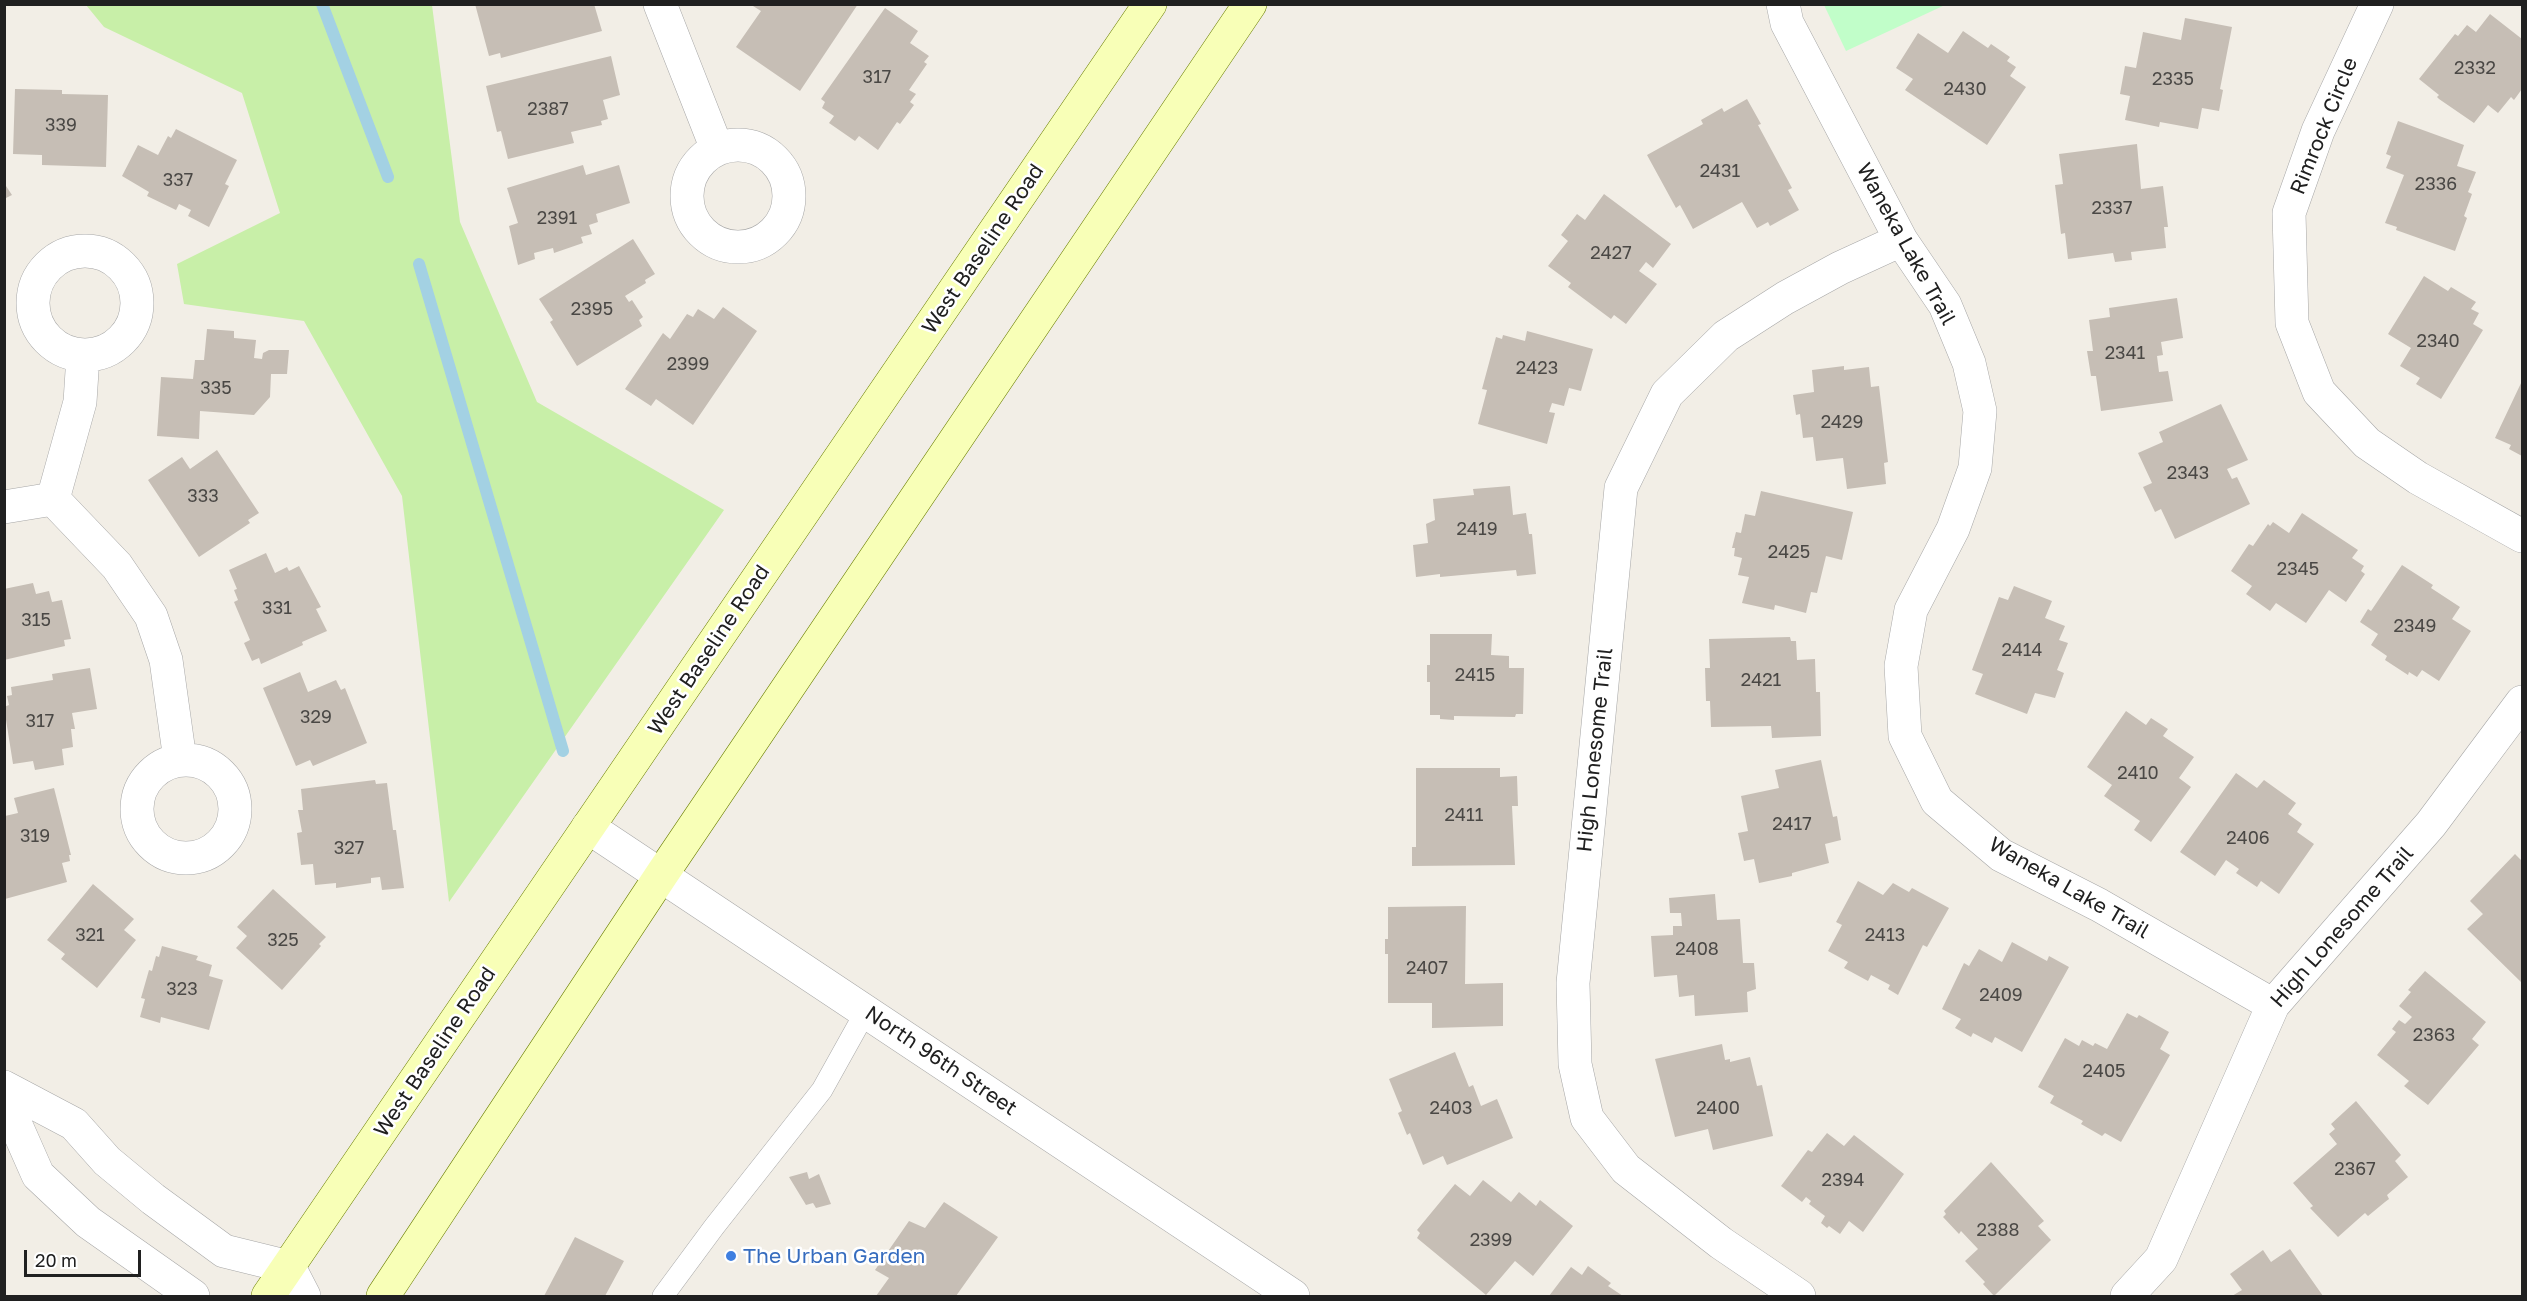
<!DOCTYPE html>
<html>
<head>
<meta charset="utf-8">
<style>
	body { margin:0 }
	#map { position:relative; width:2527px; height:1301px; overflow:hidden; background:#f2eee6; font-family:"Golos Text",sans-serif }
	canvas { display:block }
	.frame { position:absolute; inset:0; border:6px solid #202020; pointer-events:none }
	.scale { position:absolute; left:24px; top:1250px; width:117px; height:27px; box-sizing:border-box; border:3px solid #202020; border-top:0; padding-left:8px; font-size:18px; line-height:21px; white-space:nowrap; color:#202020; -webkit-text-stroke:4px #fff; paint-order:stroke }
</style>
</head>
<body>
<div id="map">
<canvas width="2527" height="1301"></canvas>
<div class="frame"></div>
<div class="scale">20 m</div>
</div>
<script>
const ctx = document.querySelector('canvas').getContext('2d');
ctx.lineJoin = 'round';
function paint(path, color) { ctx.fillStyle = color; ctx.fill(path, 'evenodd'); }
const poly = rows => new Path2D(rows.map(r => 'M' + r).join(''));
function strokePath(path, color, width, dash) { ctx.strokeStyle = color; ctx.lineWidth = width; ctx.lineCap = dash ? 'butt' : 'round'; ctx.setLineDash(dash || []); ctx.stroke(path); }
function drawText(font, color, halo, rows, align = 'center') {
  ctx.font = font + ' "Golos Text",sans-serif'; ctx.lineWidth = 5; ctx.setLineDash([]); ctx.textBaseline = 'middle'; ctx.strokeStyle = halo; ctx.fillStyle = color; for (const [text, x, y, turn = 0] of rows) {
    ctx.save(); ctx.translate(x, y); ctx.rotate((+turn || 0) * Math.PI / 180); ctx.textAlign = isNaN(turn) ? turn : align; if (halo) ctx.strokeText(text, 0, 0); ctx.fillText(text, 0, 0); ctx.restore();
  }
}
const grass = poly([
	[86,5,432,5,460,222,537,402,724,510,449,902,402,496,304,321,184,304,177,264,280,213,242,93,104,27]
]);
const park = poly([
	[1824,5,1945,5,1846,51]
]);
const stream = poly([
	[322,4,388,177],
	[419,264,563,751]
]);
const building = poly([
	[475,4,594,4,602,31,501,58,500,53,489,56],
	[754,4,858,4,800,91,736,47,761,11,753,6],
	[885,8,918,31,910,43,929,56,924,62,927,64,909,90,916,94,910,102,914,105,900,124,897,122,878,150,859,136,855,141,829,123,834,116,822,108,825,102,821,99],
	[2490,14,2522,39,2522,89,2514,100,2511,97,2498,113,2488,105,2474,123,2439,99,2437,97,2439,95,2419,79,2455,34,2458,36,2467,25,2476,32],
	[2185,18,2232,27,2220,89,2223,90,2219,111,2202,108,2198,129,2160,122,2159,127,2125,120,2130,96,2120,94,2125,66,2136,68,2143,32,2181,40],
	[1963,31,1988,48,1991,44,2010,57,2007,61,2016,67,2010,76,2026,87,1987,145,1905,90,1913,79,1896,68,1918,33,1948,53],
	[611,56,620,95,603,100,608,119,601,121,602,125,571,132,574,143,508,159,501,131,497,132,486,86],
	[15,89,62,90,62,94,108,95,106,167,42,165,42,155,13,154],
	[1747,99,1761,124,1758,125,1792,188,1788,190,1799,210,1770,226,1768,222,1757,228,1742,202,1693,229,1680,205,1676,208,1647,155,1703,124,1701,120,1722,108,1724,112],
	[2398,121,2464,145,2457,166,2476,172,2468,192,2472,194,2464,216,2467,218,2455,251,2396,230,2397,227,2385,223,2404,175,2386,168,2391,156,2386,154],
	[176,129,237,160,225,184,229,186,209,227,188,216,191,210,179,204,176,210,147,196,149,192,122,176,138,145,158,155,168,136,171,138],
	[2137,144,2141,189,2163,186,2168,227,2164,227,2166,248,2131,252,2132,260,2115,262,2113,253,2068,259,2065,233,2061,234,2055,185,2063,184,2059,154],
	[583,165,586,175,619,165,630,203,596,214,598,222,589,225,592,234,581,237,583,243,554,253,553,248,534,253,535,259,518,265,509,226,518,223,507,188],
	[4,183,12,195,4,199],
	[1604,194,1671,244,1653,268,1646,262,1639,271,1657,284,1626,324,1614,315,1611,319,1568,287,1571,283,1548,266,1568,241,1561,235,1577,214,1585,220],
	[633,239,655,274,645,280,646,283,625,296,629,302,632,300,643,317,639,320,642,326,577,366,550,322,553,320,539,299],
	[2424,276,2448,291,2451,287,2476,302,2471,309,2479,313,2473,324,2483,330,2441,399,2416,384,2420,378,2400,366,2411,348,2388,334],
	[2177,298,2183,338,2161,342,2163,355,2157,356,2159,372,2168,371,2173,401,2101,411,2096,376,2091,376,2087,351,2093,351,2089,320,2110,317,2109,308],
	[723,307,757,331,693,425,656,399,651,406,625,389,663,333,670,339,687,314,693,317,698,309,714,319],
	[207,329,234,331,234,338,256,340,254,358,262,359,263,353,269,350,289,350,287,374,271,374,270,397,254,415,200,411,199,439,157,436,161,377,193,379,195,360,204,360],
	[1527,331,1593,349,1581,391,1569,388,1564,406,1552,403,1549,412,1555,413,1547,444,1478,424,1487,390,1482,389,1496,337,1502,339,1503,335,1525,341],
	[1844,366,1844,370,1869,367,1871,387,1879,386,1888,462,1884,463,1886,484,1847,489,1843,458,1816,461,1813,437,1803,438,1800,414,1796,415,1793,395,1814,392,1812,370],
	[2522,381,2522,456,2509,449,2511,445,2495,438],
	[2221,404,2248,460,2227,469,2232,479,2237,477,2250,504,2175,539,2161,509,2155,512,2143,487,2152,483,2138,453,2163,442,2159,432],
	[217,450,259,513,248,520,250,523,199,557,148,480,182,457,190,469],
	[1510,486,1513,515,1526,513,1529,534,1532,534,1536,574,1517,576,1516,570,1440,577,1440,574,1416,577,1413,545,1428,543,1426,524,1435,520,1433,499,1474,495,1473,489],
	[1761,491,1853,512,1842,560,1826,556,1817,593,1811,592,1806,613,1775,605,1774,610,1742,603,1749,577,1738,575,1742,558,1734,556,1735,548,1732,548,1736,532,1741,533,1745,514,1755,516],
	[2302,513,2358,550,2352,558,2364,566,2361,571,2365,574,2346,602,2329,590,2306,623,2276,603,2270,611,2246,594,2252,586,2231,571,2249,544,2253,546,2268,524,2270,526,2273,522,2289,533],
	[266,553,275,573,287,567,289,571,299,566,321,607,316,609,327,631,302,642,303,645,261,664,259,658,252,661,244,643,250,640,234,602,238,600,234,590,237,589,229,570],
	[2402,565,2433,585,2431,588,2460,607,2452,619,2471,631,2439,681,2422,670,2417,677,2409,672,2408,675,2385,660,2387,656,2371,645,2378,634,2360,622,2368,609,2371,611],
	[33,583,36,594,49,591,52,602,62,600,71,639,64,640,65,646,4,660,4,589],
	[2014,586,2052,601,2045,618,2065,626,2059,640,2068,643,2057,670,2064,673,2055,698,2035,693,2027,714,1975,694,1983,674,1972,670,1999,597,2008,600],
	[1430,634,1492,634,1491,655,1509,656,1509,668,1524,668,1523,714,1516,714,1515,717,1454,716,1454,720,1440,719,1440,715,1430,715,1430,682,1427,682,1427,665,1430,665],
	[1790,637,1791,641,1796,641,1797,660,1815,659,1816,692,1820,692,1821,736,1772,738,1771,726,1711,727,1710,701,1706,701,1705,668,1710,668,1709,639],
	[90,668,97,709,72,713,75,729,71,729,73,747,62,749,64,765,35,770,33,761,13,764,4,707,9,705,7,696,12,695,11,687,53,680,52,674],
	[300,672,308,692,336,680,341,690,345,688,367,743,313,766,310,760,296,766,263,688],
	[2126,711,2146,725,2151,718,2168,729,2163,736,2194,757,2179,778,2191,787,2151,842,2134,830,2140,821,2104,796,2112,785,2087,767],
	[1821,760,1833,817,1837,816,1841,840,1825,844,1829,863,1792,873,1792,876,1759,883,1754,859,1744,861,1738,833,1748,831,1741,796,1779,788,1775,770],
	[1416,768,1500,768,1500,777,1517,776,1518,806,1512,806,1515,865,1412,866,1412,847,1416,847],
	[2236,773,2257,788,2264,780,2296,803,2288,814,2302,824,2297,832,2314,844,2279,894,2261,881,2257,887,2236,873,2239,869,2226,860,2215,876,2180,852],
	[375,780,376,784,387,783,393,830,396,830,404,888,382,890,380,877,371,878,371,883,336,888,336,883,315,885,313,864,301,865,297,833,302,832,298,810,303,810,301,789],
	[54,788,71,855,69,855,70,861,62,863,67,882,5,899,5,816,18,813,14,798],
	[2515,854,2522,861,2522,983,2467,929,2483,914,2470,901],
	[1858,881,1883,895,1893,883,1909,892,1912,888,1949,908,1927,947,1923,945,1898,995,1888,989,1890,985,1871,975,1868,981,1844,968,1848,962,1828,951,1842,925,1836,922],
	[93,884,134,919,124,930,136,940,97,988,61,959,65,954,47,940],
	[273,889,326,937,319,944,321,946,282,990,236,948,247,936,237,927],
	[1715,894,1717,920,1740,919,1743,963,1754,963,1756,989,1747,992,1748,1012,1695,1016,1694,995,1679,997,1677,975,1654,977,1651,936,1673,935,1673,926,1682,926,1681,913,1670,913,1669,898],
	[1466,906,1465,984,1503,983,1503,1026,1432,1028,1432,1003,1388,1003,1388,954,1385,954,1385,939,1388,939,1388,907],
	[2012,942,2047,961,2049,956,2069,967,2022,1052,1995,1037,1992,1043,1973,1033,1971,1037,1955,1028,1961,1019,1942,1009,1964,963,1969,966,1979,949,2002,962],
	[162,946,198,956,196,960,212,965,209,976,223,980,209,1030,161,1017,160,1023,140,1017,145,999,141,998,149,970,152,971,156,956,159,957],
	[2425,971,2486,1022,2472,1039,2479,1045,2428,1105,2404,1086,2409,1081,2377,1055,2396,1032,2392,1029,2399,1020,2405,1024,2412,1017,2399,1006,2411,992,2408,990],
	[2127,1013,2137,1018,2139,1015,2169,1032,2160,1049,2170,1055,2121,1142,2105,1133,2102,1136,2081,1124,2083,1121,2050,1103,2054,1096,2038,1087,2065,1038,2079,1046,2082,1040,2093,1046,2095,1043,2107,1049],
	[1722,1044,1725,1060,1730,1059,1730,1062,1750,1057,1757,1086,1762,1085,1773,1136,1713,1150,1708,1129,1675,1137,1655,1059],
	[1455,1052,1469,1087,1473,1085,1481,1106,1497,1099,1513,1138,1447,1165,1443,1156,1423,1165,1410,1133,1407,1135,1398,1113,1402,1111,1389,1079],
	[2356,1101,2401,1155,2395,1161,2408,1177,2387,1195,2389,1199,2385,1202,2368,1216,2365,1213,2338,1237,2310,1208,2313,1206,2293,1183,2337,1144,2329,1134,2335,1129,2331,1124],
	[1827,1133,1844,1146,1854,1135,1904,1174,1863,1232,1849,1221,1840,1234,1829,1226,1827,1228,1821,1223,1825,1216,1809,1204,1811,1201,1806,1197,1802,1202,1781,1186,1808,1150,1812,1152],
	[1991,1162,2044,1221,2038,1226,2051,1240,1994,1296,1983,1284,1985,1282,1965,1261,1978,1249,1961,1231,1959,1234,1943,1217,1946,1214,1944,1211],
	[807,1172,809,1179,819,1174,831,1204,816,1208,813,1203,806,1205,789,1177],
	[1483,1180,1511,1202,1519,1192,1536,1206,1540,1200,1573,1226,1533,1276,1515,1261,1486,1295,1417,1238,1420,1233,1417,1230,1455,1184,1470,1196],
	[944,1202,998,1237,956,1296,876,1296,889,1278,875,1270,909,1221,925,1228],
	[575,1237,624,1261,605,1296,544,1296],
	[2290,1249,2323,1296,2232,1296,2242,1290,2230,1274,2263,1250,2271,1262],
	[1588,1266,1611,1283,1608,1286,1623,1296,1549,1296,1571,1267,1582,1275]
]);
const lane = poly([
	[663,1296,714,1227,822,1090,866,1011]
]);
const street = poly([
	[660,4,717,149],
	[1783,4,1787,23,1901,240,1945,305,1969,363,1980,411,1975,468,1953,529,1911,610,1901,666,1905,736,1937,801,2001,855,2099,905,2273,1005],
	[2377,4,2318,131,2289,213,2292,323,2319,392,2367,443,2418,478,2522,536],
	'687 196a51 51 0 1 1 102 0a51 51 0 1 1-102 0Z',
	'33 303a52 52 0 1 1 104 0a52 52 0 1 1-104 0Z',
	[53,499,117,566,151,616,166,660,180,760],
	[53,499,80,402,83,356],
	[4,507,53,499],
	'137 809a49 49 0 1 1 98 0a49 49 0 1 1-98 0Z',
	[588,827,1293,1296],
	[4,1087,74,1124,107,1161,153,1199,224,1251,289,1267,304,1296],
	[4,1098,38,1175,88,1222,193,1296],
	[1799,1296,1721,1243,1626,1169,1587,1118,1575,1064,1573,983,1621,488,1667,394,1726,336,1785,298,1840,268,1901,240],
	[2127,1296,2161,1259,2273,1005,2431,824,2522,702]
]);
const secondary = poly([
	[268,1296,1150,4],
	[383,1296,662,874,1250,4]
]);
const markers = [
	[731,1256,6,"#3f7fe0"]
];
const numberNames = [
	["2332",2475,68],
	["317",877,77],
	["2335",2173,79],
	["2430",1965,89],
	["2387",548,109],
	["339",61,125],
	["2431",1720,171],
	["337",178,180],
	["2336",2436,184],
	["2337",2112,208],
	["2391",557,218],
	["2427",1611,253],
	["2395",592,309],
	["2340",2438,341],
	["2341",2125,353],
	["2399",688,364],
	["2423",1537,368],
	["335",216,388],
	["2429",1842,422],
	["2343",2188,473],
	["333",203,496],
	["2419",1477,529],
	["2425",1789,552],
	["2345",2298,569],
	["331",277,608],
	["315",36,620],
	["2349",2415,626],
	["2414",2022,650],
	["2415",1475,675],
	["2421",1761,680],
	["329",316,717],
	["317",40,721],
	["2410",2138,773],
	["2411",1464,815],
	["2417",1792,824],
	["319",35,836],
	["2406",2248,838],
	["327",349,848],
	["321",90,935],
	["2413",1885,935],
	["325",283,940],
	["2408",1697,949],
	["2407",1427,968],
	["323",182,989],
	["2409",2001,995],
	["2363",2434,1035],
	["2405",2104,1071],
	["2403",1451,1108],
	["2400",1718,1108],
	["2367",2355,1169],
	["2394",1843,1180],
	["2388",1998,1230],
	["2399",1491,1240]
];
const streetNames = [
	["Rimrock Circle",2324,126,-68],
	["Waneka Lake Trail",1906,244,61],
	["West Baseline Road",983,249,-56],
	["West Baseline Road",709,650,-56],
	["High Lonesome Trail",1595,750,-84],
	["Waneka Lake Trail",2069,888,30],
	["High Lonesome Trail",2342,927,-49],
	["West Baseline Road",435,1052,-56],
	["North 96th Street",941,1061,34]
];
const shopNames = [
	["The Urban Garden",743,1256]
];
paint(grass, '#c8efa8');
paint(park, '#c1fec9');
strokePath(stream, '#a3d1e3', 12);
paint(building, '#c6beb5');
strokePath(lane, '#a7a7a7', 22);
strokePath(street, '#a7a7a7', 34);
strokePath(secondary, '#6b7f00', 34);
strokePath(lane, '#fff', 21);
strokePath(street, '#fff', 33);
strokePath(secondary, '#f8ffb7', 33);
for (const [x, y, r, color] of markers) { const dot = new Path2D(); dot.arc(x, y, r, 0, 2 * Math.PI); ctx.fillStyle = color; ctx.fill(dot); strokePath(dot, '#fff', 2); }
drawText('18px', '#4a4845', null, numberNames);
drawText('21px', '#202020', '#fff', streetNames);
drawText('21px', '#366cbe', '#fff', shopNames, 'left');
</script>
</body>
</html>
